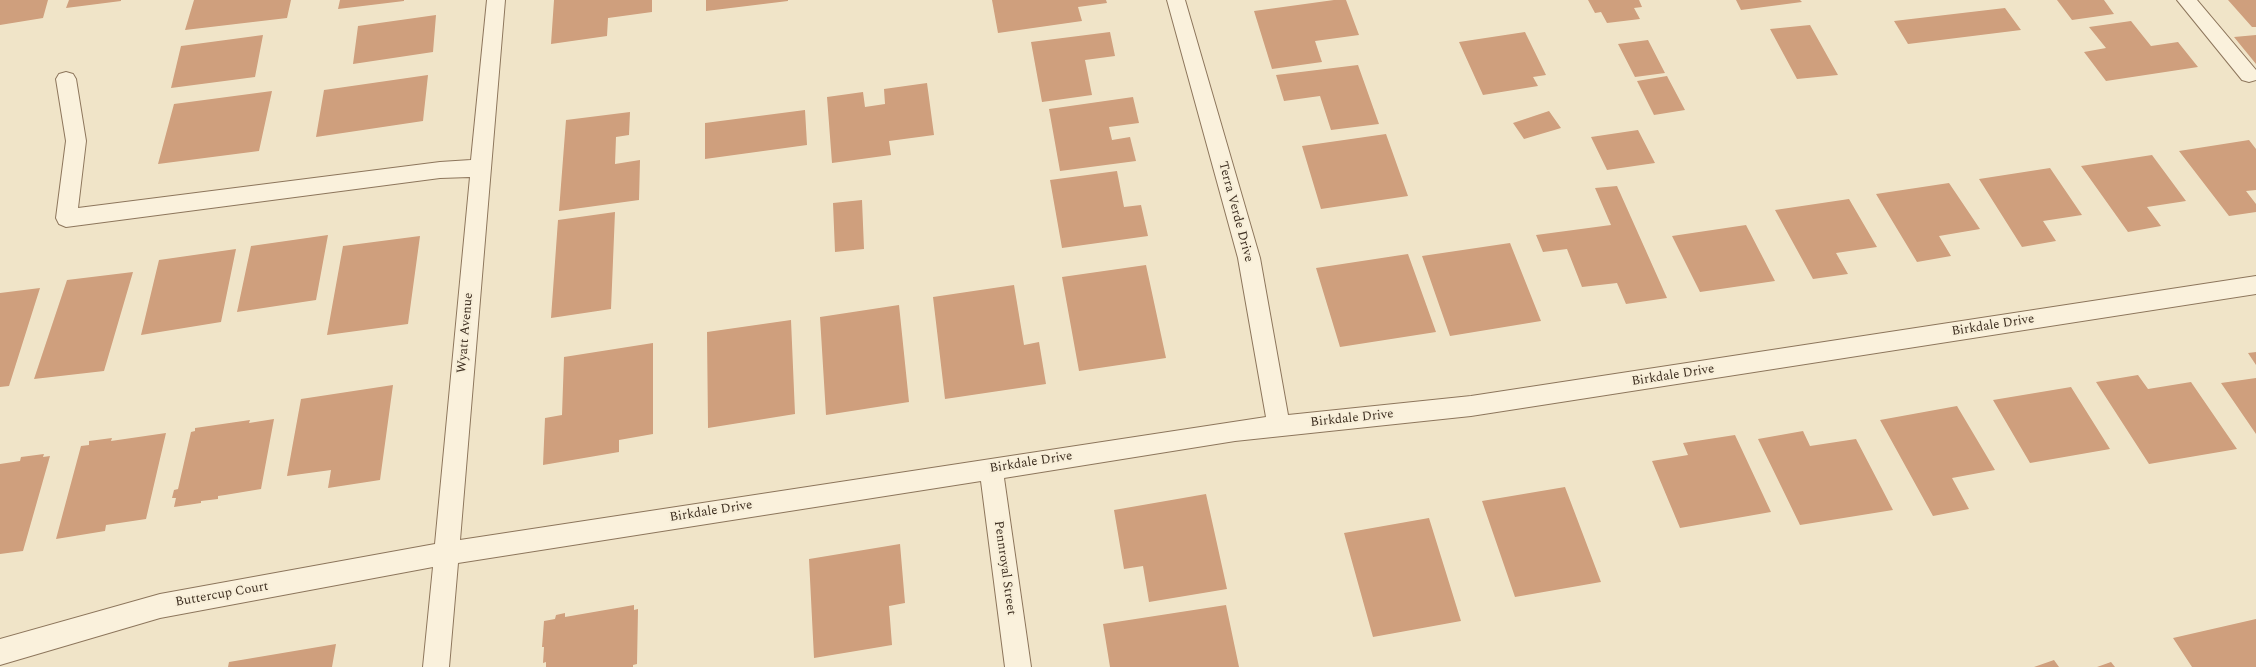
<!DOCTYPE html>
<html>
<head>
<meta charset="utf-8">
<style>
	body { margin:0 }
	canvas { display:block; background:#f0e4c8 }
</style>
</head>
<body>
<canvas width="2256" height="667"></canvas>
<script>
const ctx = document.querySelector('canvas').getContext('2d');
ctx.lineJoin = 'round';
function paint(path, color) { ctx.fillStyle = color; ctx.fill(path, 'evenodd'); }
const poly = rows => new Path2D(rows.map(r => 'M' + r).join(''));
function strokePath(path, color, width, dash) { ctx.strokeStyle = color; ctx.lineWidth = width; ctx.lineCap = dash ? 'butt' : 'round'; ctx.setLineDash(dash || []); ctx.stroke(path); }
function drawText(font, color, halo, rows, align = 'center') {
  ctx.font = font + ' Spectral,serif'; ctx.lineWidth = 4; ctx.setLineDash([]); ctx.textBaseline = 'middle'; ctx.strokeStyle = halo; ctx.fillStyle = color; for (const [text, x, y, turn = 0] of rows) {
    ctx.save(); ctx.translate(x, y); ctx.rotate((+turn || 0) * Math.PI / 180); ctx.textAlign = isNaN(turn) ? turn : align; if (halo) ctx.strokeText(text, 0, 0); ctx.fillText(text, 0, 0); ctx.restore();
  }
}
const building = poly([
	[0,0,48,0,43,18,0,25],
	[69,0,121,0,121,1,66,8],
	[194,0,291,0,287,18,185,30],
	[340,0,404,0,404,1,338,9],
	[554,0,652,0,652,12,608,18,607,36,551,44],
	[706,0,788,0,788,1,706,11],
	[992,0,1106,0,1107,3,1078,7,1082,21,998,33],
	[1334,0,1346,0,1359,35,1315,41,1322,62,1272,69,1254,11],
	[1588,0,1639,0,1642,7,1634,8,1640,19,1607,23,1601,12,1595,13],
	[1736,0,1800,0,1802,2,1741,10],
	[2057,0,2104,0,2114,14,2072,20],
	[2228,0,2256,0,2256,27,2252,27],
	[2005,8,2021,30,1908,44,1894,21],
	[436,15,433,52,353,64,358,26],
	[2131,21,2151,46,2178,42,2198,67,2106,81,2084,52,2106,48,2089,27],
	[1810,25,1838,75,1797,79,1770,29],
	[1110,32,1115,56,1085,60,1092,95,1042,102,1031,42],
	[1525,32,1546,75,1533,77,1538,86,1483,95,1459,42],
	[263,35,255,77,171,88,181,46],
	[2256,35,2256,64,2234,37],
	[1648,40,1665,73,1635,77,1618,44],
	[1358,65,1379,124,1331,130,1320,96,1284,101,1276,75],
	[428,75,423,121,316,137,324,90],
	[1667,76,1685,110,1654,115,1637,81],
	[927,83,934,135,889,141,891,155,832,163,827,97,863,92,865,107,885,104,884,89],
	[272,91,259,151,158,164,174,104],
	[1133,97,1139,123,1109,127,1112,140,1130,137,1136,161,1060,171,1049,109],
	[805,110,807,145,705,159,705,123],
	[1549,111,1561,128,1524,139,1513,123],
	[630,112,629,135,616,137,615,164,640,160,639,200,559,211,566,120],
	[1638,130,1655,163,1607,170,1591,137],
	[1386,134,1408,196,1321,209,1302,146],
	[2249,140,2256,149,2256,190,2246,191,2256,204,2256,212,2229,216,2179,151],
	[2152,155,2186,201,2147,207,2161,226,2128,232,2081,166],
	[2050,168,2082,215,2043,221,2056,241,2022,247,1979,179],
	[1117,171,1124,207,1141,205,1148,236,1062,248,1050,180],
	[1949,183,1980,229,1939,236,1951,256,1917,262,1876,194],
	[1617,186,1667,298,1626,304,1617,283,1582,287,1567,249,1543,252,1536,235,1611,225,1595,188],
	[1849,199,1877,247,1836,253,1848,274,1813,279,1775,210],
	[862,200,864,249,835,252,833,203],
	[615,212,611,309,551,318,558,220],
	[1746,225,1775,281,1700,292,1672,236],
	[328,235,316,300,237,312,251,246],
	[420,236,408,324,327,335,343,246],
	[1510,243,1541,321,1450,336,1422,256],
	[236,249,221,322,141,335,159,260],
	[1408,254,1436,332,1340,347,1316,268],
	[1146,265,1166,358,1079,371,1062,277],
	[133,272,104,371,34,379,67,280],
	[1014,285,1024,345,1039,342,1046,384,945,399,933,297],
	[40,288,9,386,0,387,0,293],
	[899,305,909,402,826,415,820,317],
	[791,320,795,414,708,428,707,332],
	[653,343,653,434,619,440,619,452,543,465,545,418,562,415,564,357],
	[2256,352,2256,365,2248,353],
	[2138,375,2148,389,2191,382,2237,449,2149,464,2096,382],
	[2256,378,2256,434,2221,383],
	[393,385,380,480,328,488,331,470,287,476,301,399],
	[2071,387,2110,449,2030,463,1993,400],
	[1957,406,1995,470,1952,478,1969,509,1933,516,1880,420],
	[274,419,261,489,225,495,218,496,218,499,201,501,201,503,174,507,176,498,172,498,174,490,178,489,191,432,195,431,195,428,250,420,249,423],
	[1803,431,1810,446,1856,439,1893,510,1800,525,1758,439],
	[166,433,146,519,106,525,105,531,56,539,81,446,89,445,89,441,112,438,111,441],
	[1735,435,1771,512,1680,528,1652,461,1688,455,1683,443],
	[44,454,43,457,50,456,23,551,0,554,0,464,20,461,21,457],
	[1565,487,1601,582,1515,597,1482,501],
	[1206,494,1227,589,1149,602,1143,566,1124,569,1114,510],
	[1429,518,1461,621,1373,637,1344,533],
	[900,544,905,603,889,606,892,645,814,658,809,559],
	[634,605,634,610,638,609,637,664,633,665,633,667,546,667,546,662,543,663,544,647,542,647,544,621,555,619,556,615,565,613,565,617],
	[1226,605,1239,667,1110,667,1103,624],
	[2256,619,2256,667,2192,667,2173,638],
	[336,644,332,667,228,667,229,662],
	[2054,660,2059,667,2034,667],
	[2111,662,2115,667,2097,667]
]);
const street = poly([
	[487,0,505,0,460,540,1266,417,1238,258,1167,0,1185,0,1260,258,1288,415,1471,396,2256,276,2256,294,1471,416,1235,441,1004,478,1031,667,1005,667,981,481,458,563,449,667,423,667,433,567,160,618,0,665,0,639,160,594,435,544,470,177,440,178,66,227,59,224,56,218,66,141,56,79,59,74,66,72,73,74,76,79,86,141,78,208,440,162,471,160,487,0],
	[2177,0,2197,0,2256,70,2256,80,2249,82,2242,80,2177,0]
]);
const streetNames = [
	["Terra Verde Drive",1235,212,75],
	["Birkdale Drive",1993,326,-9],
	["Wyatt Avenue",466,333,-85],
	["Birkdale Drive",1673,376,-9],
	["Birkdale Drive",1352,419,-6],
	["Birkdale Drive",1031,463,-9],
	["Birkdale Drive",711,512,-9],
	["Pennroyal Street",1004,568,82],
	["Buttercup Court",222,595,-10]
];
paint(building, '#cf9f7d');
strokePath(street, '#8d765c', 2);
paint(street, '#faf1dc');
drawText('13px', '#3d2e20', '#f7eed8', streetNames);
</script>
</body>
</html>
